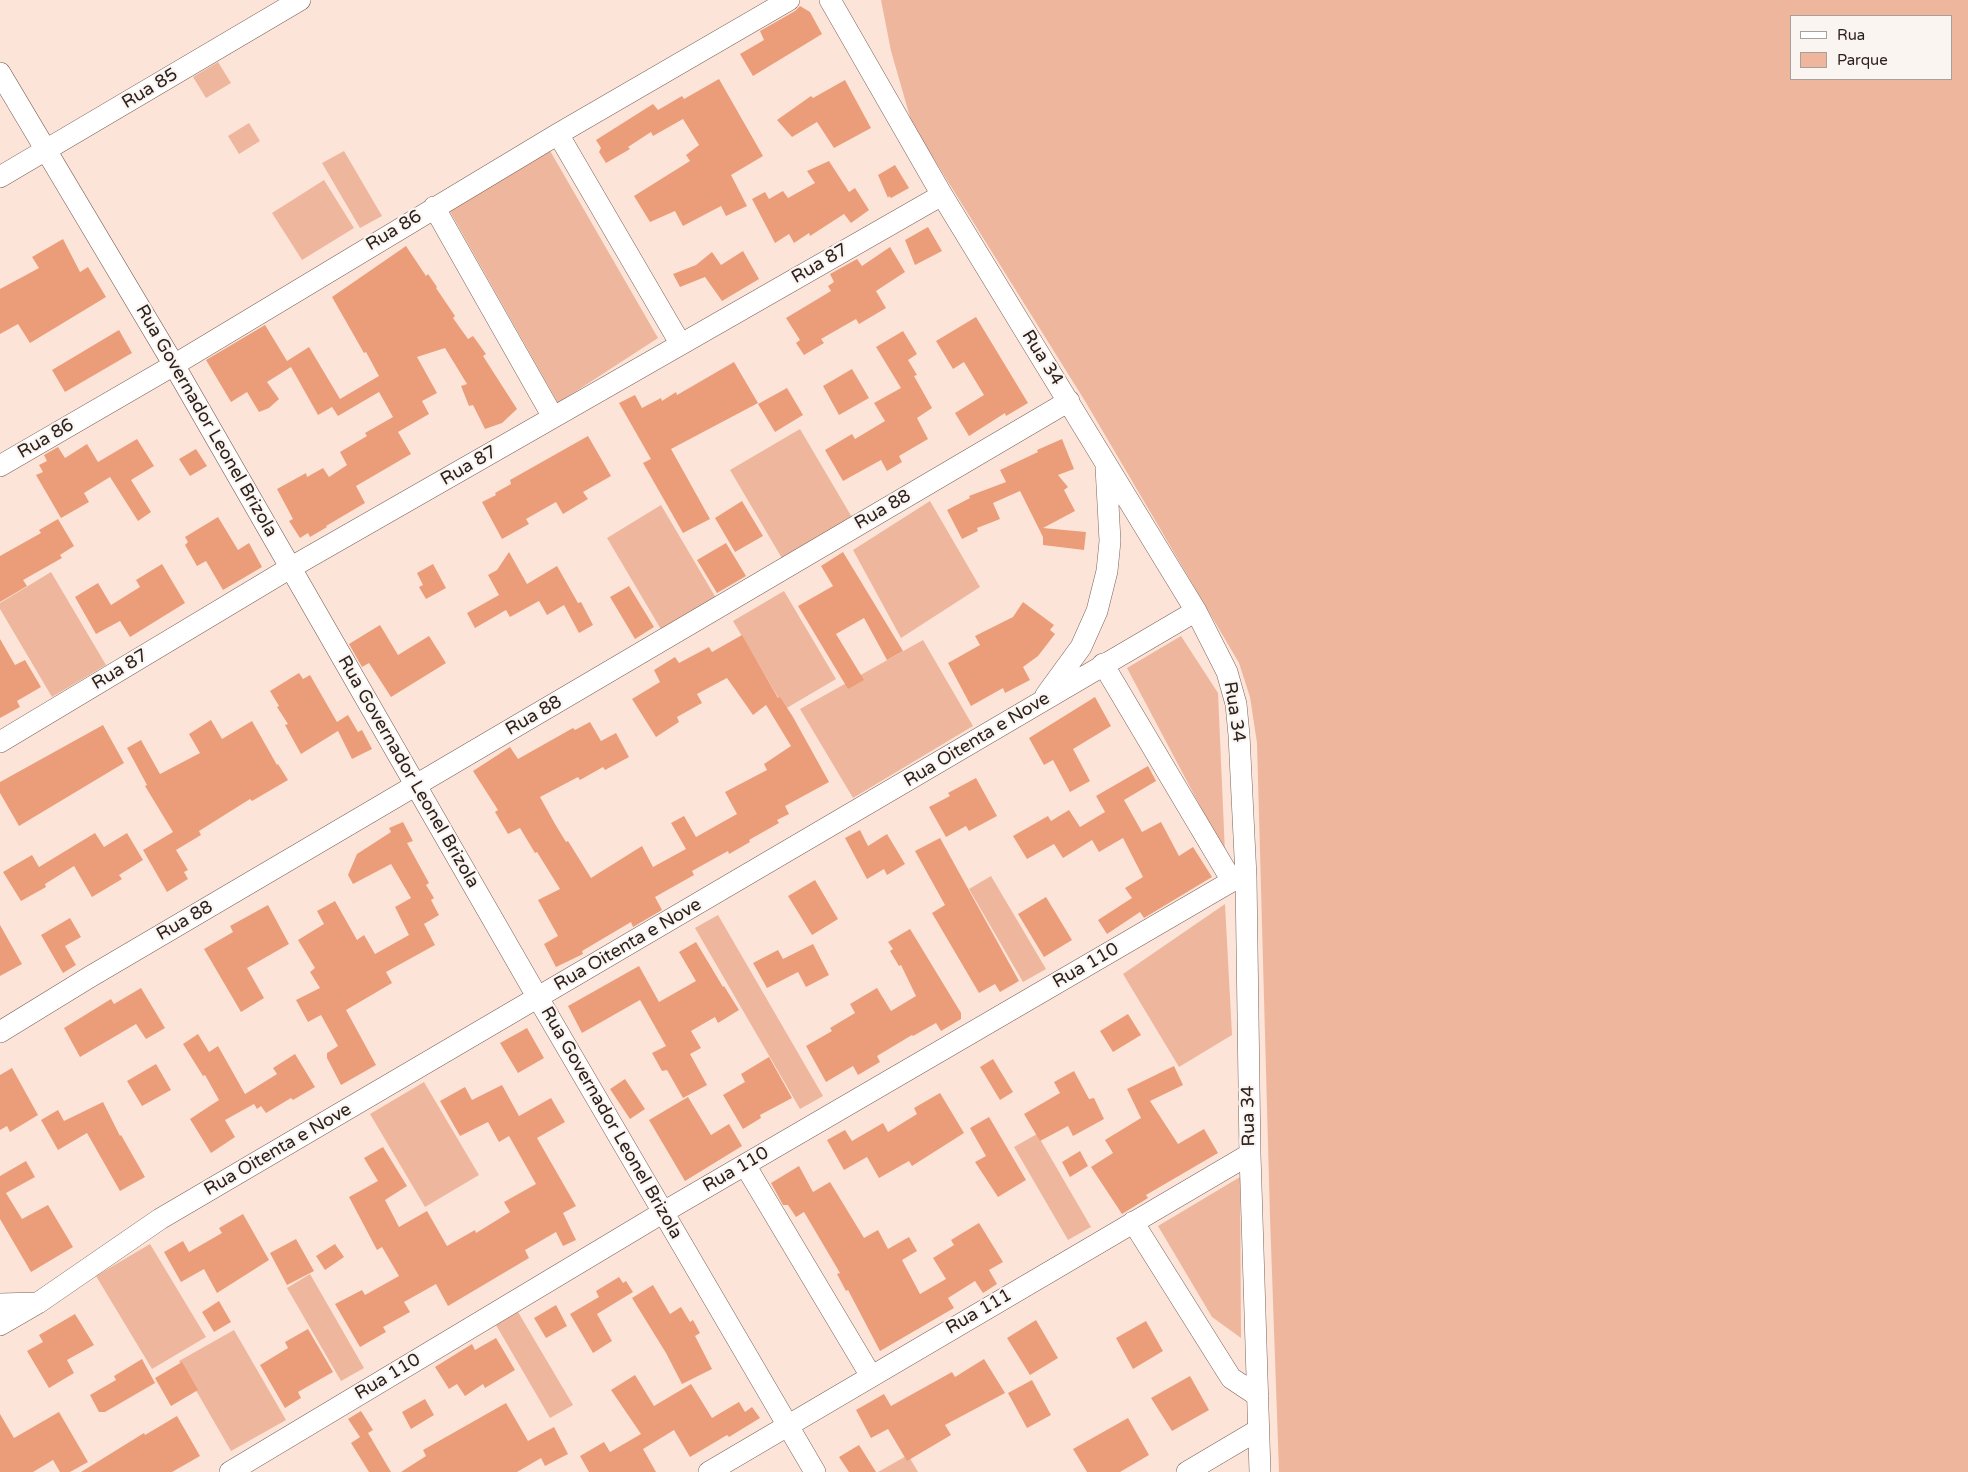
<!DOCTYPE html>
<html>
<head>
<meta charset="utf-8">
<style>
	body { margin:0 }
	#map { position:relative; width:1968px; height:1472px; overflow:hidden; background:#fce4d9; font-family:"Varela Round",sans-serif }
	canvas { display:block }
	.legend { position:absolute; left:1790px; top:15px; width:162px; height:65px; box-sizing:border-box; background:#fbf5f2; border:1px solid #a8a09c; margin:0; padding:6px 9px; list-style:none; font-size:15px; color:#2c211c }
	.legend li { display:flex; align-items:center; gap:10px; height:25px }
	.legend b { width:25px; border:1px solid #a8a09c }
</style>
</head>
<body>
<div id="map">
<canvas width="1968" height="1472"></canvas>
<ul class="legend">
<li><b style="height:6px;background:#fff"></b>Rua</li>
<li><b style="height:14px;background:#eeb79d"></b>Parque</li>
</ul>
</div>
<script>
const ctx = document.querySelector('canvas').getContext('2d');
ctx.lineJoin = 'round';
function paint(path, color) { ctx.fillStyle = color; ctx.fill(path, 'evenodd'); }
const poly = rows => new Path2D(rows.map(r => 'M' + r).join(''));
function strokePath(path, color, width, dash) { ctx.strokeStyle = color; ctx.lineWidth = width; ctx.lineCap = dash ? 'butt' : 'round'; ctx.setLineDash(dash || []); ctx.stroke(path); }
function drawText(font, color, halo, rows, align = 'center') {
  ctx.font = font + ' "Varela Round",sans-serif'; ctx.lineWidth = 4.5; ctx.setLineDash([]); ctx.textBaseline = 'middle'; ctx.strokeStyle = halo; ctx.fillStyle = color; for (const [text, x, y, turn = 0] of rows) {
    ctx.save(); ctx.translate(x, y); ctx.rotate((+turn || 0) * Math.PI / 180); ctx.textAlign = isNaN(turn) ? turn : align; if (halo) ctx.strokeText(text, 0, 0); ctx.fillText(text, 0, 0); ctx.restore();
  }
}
const green = poly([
	[881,0,1968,0,1968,1472,1279,1472,1270,1217,1257,743,1250,697,1239,663,1085,401,912,124,891,51],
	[1792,16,1952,16,1952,79,1792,79],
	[218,62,231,83,206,98,193,77],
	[249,123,260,141,239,154,228,136],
	[549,149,658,338,558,403,448,208],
	[344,151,382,216,360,228,322,163],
	[324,180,354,228,302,260,272,213],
	[800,429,853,519,783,560,730,470],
	[930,501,980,587,901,638,853,550],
	[661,505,716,598,662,631,607,538],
	[51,572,106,665,52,697,0,609,0,603],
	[784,591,836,679,785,709,733,621],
	[1181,636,1218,693,1225,853,1127,668],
	[923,640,973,726,853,798,800,709],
	[991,876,1046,969,1023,982,969,889],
	[1225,904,1232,1035,1179,1067,1123,974],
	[718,915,823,1096,800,1109,695,928],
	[424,1082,479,1175,425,1207,370,1114],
	[1037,1134,1091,1227,1068,1240,1014,1147],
	[1240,1177,1241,1338,1212,1317,1158,1226],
	[150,1244,206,1337,152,1369,96,1276],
	[310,1274,364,1368,341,1381,287,1288],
	[518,1312,573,1405,550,1418,496,1325],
	[234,1330,286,1420,231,1451,179,1361],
	[908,1455,918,1472,878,1472]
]);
const building = poly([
	[800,6,810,12,822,34,753,76,740,54,764,40,760,31,795,11],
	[719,79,763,156,731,175,747,206,726,216,721,206,683,226,675,211,650,222,634,196,690,161,686,155,699,145,683,119,653,136,651,132,628,147,630,149,606,163,599,152,601,148,596,140,653,104,658,110,682,96,684,99],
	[845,80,871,128,834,148,817,122,792,137,777,120,811,96,813,98],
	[829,161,849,192,855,188,869,210,851,223,844,214,810,236,809,233,794,243,789,234,775,243,752,199,765,192,769,199,783,191,788,198,815,183,807,171],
	[895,165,909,188,891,198,889,196,888,198,878,175],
	[928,227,942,251,915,265,905,240],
	[63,239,80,272,88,267,106,297,30,343,18,324,0,334,0,289,39,268,32,257],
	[406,246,426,276,428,274,437,287,436,288,455,316,453,318,468,339,473,336,486,354,483,356,517,409,502,423,485,429,473,405,469,406,461,386,467,384,445,348,417,357,437,393,422,401,429,414,398,432,411,454,356,486,365,503,326,526,327,527,310,537,308,533,300,538,289,521,293,519,277,489,306,473,307,477,323,468,329,477,347,465,340,452,367,436,365,433,393,417,379,392,338,416,332,407,318,415,291,367,267,382,279,399,269,408,259,412,247,392,231,402,206,360,265,325,287,361,309,347,340,399,379,376,366,352,364,353,332,297],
	[890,247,905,272,876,291,886,308,859,324,856,319,821,339,824,343,804,355,796,343,800,340,786,318,831,291,828,286,834,282,830,274,857,259,862,266],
	[743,251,759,279,722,301,705,277,680,287,673,274,696,265,712,252,721,265],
	[976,317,1028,403,1006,416,1005,413,969,436,955,413,984,395,964,362,953,369,936,341],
	[119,330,132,353,65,392,52,370],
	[903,331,917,354,908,360,917,375,914,376,932,408,917,418,928,439,899,456,902,462,887,471,881,460,843,481,825,450,852,434,855,439,885,421,874,403,901,388,876,347],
	[734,362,758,403,671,449,710,519,683,533,643,463,651,459,619,403,635,395,642,408,661,398,662,401,676,392,677,395],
	[852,369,869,398,839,415,823,386],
	[787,388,803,415,775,432,758,404],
	[588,436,611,476,583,492,588,499,563,514,556,502,526,519,529,524,502,539,482,502,496,495,495,493,511,484,510,480],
	[137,439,154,466,131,480,151,512,138,521,110,477,84,493,89,502,61,518,36,475,43,472,39,465,47,461,44,455,58,447,65,458,87,444,98,462],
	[1062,439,1074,469,1058,475,1068,487,1064,490,1075,511,1043,528,1086,532,1084,550,1043,545,1043,537,1020,491,993,503,1000,519,977,528,978,531,962,539,947,510,970,498,969,496,1006,482,1000,470,1038,452,1037,450],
	[196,449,207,466,190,476,179,459],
	[742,501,763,536,735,552,715,518],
	[218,517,238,550,249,543,262,567,223,590,206,561,197,566,185,545,188,542,185,537],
	[58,519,74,546,60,555,62,558,23,580,27,586,0,602,0,556,41,533,39,530],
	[726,543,746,576,717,593,697,560],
	[509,552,527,584,557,566,578,603,581,602,593,625,579,633,564,605,547,615,539,601,510,617,506,610,475,628,467,613,499,595,488,575,497,570],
	[843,552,903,651,887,660,864,618,836,634,864,680,848,689,798,606,833,586,821,566],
	[162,564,185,603,130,637,120,621,96,634,75,597,98,583,111,605,140,587,136,580],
	[433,564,446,588,426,599,419,587,423,585,417,573],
	[629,586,654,627,635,639,610,597],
	[1023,602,1054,625,1050,630,1055,634,1038,656,1023,667,1030,680,1005,693,1003,688,971,706,948,663,980,645,975,636,1013,617],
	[380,625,398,655,429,636,446,663,391,697,369,663,362,667,349,644],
	[742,635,778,698,780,697,793,717,829,782,785,806,789,814,777,820,779,823,749,840,750,842,729,854,728,851,692,871,694,875,655,897,662,910,633,927,631,922,582,951,583,954,556,967,544,944,558,936,538,900,560,889,537,852,535,853,520,828,508,834,495,812,498,810,473,771,510,747,518,759,573,728,575,730,590,722,601,741,616,733,629,757,605,770,603,767,580,780,578,777,540,797,555,824,566,842,568,841,591,878,642,846,653,867,686,849,671,823,684,816,696,837,737,814,725,792,767,770,764,764,791,746,766,705,753,715,727,678,697,694,702,703,677,717,679,722,656,737,632,699,660,682,654,670,675,657,679,663,709,647,712,652],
	[0,639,15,665,25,660,41,687,17,701,20,707,0,718],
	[299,673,303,679,310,675,337,722,348,715,358,732,362,730,372,749,352,759,338,731,301,754,285,725,288,724,277,707,279,706,270,691],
	[1095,697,1111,726,1073,749,1090,781,1070,792,1053,760,1044,765,1029,738],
	[211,720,222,739,252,721,277,765,278,764,288,780,252,801,250,799,199,831,201,835,176,850,188,870,184,872,188,879,167,892,143,850,173,832,145,786,147,785,127,748,141,740,160,774,200,753,189,734],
	[103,725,124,763,19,826,0,793,0,782],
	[1148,766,1156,781,1124,800,1142,832,1161,822,1179,856,1193,847,1212,877,1144,918,1140,912,1107,934,1098,920,1132,898,1125,888,1143,877,1123,838,1099,852,1092,840,1063,858,1054,844,1027,859,1013,836,1048,816,1051,821,1069,810,1080,827,1105,812,1096,796],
	[976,778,997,816,969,831,966,826,946,837,929,807,950,796,948,793],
	[403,822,413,841,407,843,429,883,426,885,434,898,431,900,439,915,424,924,435,945,386,972,392,983,346,1010,376,1065,341,1085,327,1058,327,1053,338,1046,321,1015,308,1022,296,1000,320,988,310,972,315,968,298,940,324,924,317,911,335,901,357,940,364,935,375,954,409,935,395,907,411,898,391,864,353,884,348,875,357,854,391,832,389,828],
	[860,830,868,846,887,834,905,864,887,875,884,869,867,879,845,838],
	[95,833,104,847,127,833,143,860,119,875,122,879,92,897,74,866,45,884,46,887,21,901,3,872,32,855,39,867],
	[940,838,1019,981,1000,992,995,984,979,993,932,913,945,905,915,851],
	[815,880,838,919,812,935,788,896],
	[1046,897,1072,940,1044,957,1018,914],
	[268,905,289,944,247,968,264,998,241,1012,204,949,233,932,230,926],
	[70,918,81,937,65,946,76,965,63,973,41,935],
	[0,925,22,964,0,976],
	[910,929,961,1013,961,1019,941,1031,936,1023,913,1036,912,1035,877,1056,880,1062,858,1075,853,1066,826,1082,806,1046,832,1031,830,1028,855,1013,850,1004,877,988,891,1011,916,996,901,965,899,966,890,951,893,949,888,942],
	[696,942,723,987,724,986,739,1010,718,1023,715,1017,691,1031,701,1048,690,1054,707,1085,683,1098,667,1070,662,1071,652,1053,666,1046,640,1000,582,1033,568,1006,639,966,659,1002,696,981,679,952],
	[813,944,829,975,806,987,798,972,767,988,753,963,778,950,783,959],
	[141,988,165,1028,146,1039,136,1024,80,1057,64,1028,111,999,114,1004],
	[1128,1014,1141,1035,1113,1052,1100,1031],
	[527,1028,544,1058,518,1073,500,1043],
	[198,1034,209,1052,218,1046,245,1094,277,1074,273,1068,295,1054,315,1087,293,1100,291,1098,266,1113,261,1106,257,1109,254,1104,225,1120,235,1137,211,1153,190,1119,219,1100,205,1075,203,1076,183,1044],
	[769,1057,792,1098,760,1115,761,1118,743,1129,723,1095,745,1082,741,1074],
	[993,1059,1013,1092,1000,1100,980,1067],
	[156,1064,171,1090,142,1106,127,1081],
	[1174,1066,1183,1085,1150,1101,1178,1144,1204,1129,1218,1153,1146,1195,1148,1198,1122,1214,1091,1167,1113,1153,1105,1140,1141,1118,1127,1089],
	[12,1068,38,1115,10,1132,7,1126,0,1130,0,1075],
	[1074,1071,1089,1099,1094,1098,1104,1119,1073,1136,1068,1126,1040,1141,1024,1114,1060,1093,1054,1082],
	[625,1079,645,1109,630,1119,610,1089],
	[502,1085,519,1116,551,1098,565,1122,537,1138,576,1206,563,1213,576,1240,563,1246,556,1232,525,1250,529,1258,448,1306,436,1284,404,1302,410,1312,383,1327,386,1332,360,1347,335,1304,362,1290,365,1295,399,1276,382,1247,377,1250,349,1197,378,1181,364,1158,383,1147,407,1186,385,1200,399,1227,427,1211,447,1246,475,1230,476,1233,510,1212,504,1202,536,1184,509,1136,499,1142,488,1122,460,1136,440,1101,465,1087,472,1100],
	[940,1093,964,1133,912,1166,909,1161,879,1178,867,1157,844,1170,827,1140,845,1130,852,1141,883,1123,888,1132,917,1114,914,1108],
	[688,1097,711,1135,729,1124,742,1146,685,1181,649,1120],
	[103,1102,120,1136,121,1135,145,1177,120,1191,87,1133,58,1150,41,1120,58,1110,64,1121],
	[989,1117,1026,1180,998,1197,975,1162,986,1156,970,1128],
	[1080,1151,1088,1166,1070,1177,1062,1162],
	[26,1161,35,1177,6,1193,22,1219,48,1205,73,1247,31,1272,0,1219,0,1176],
	[799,1166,813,1192,830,1182,864,1238,878,1230,888,1249,909,1237,917,1251,902,1260,920,1294,946,1279,933,1258,954,1245,951,1240,979,1223,1003,1262,989,1270,997,1284,983,1293,975,1281,948,1298,954,1308,880,1351,848,1290,846,1291,837,1274,840,1273,804,1212,796,1217,788,1205,783,1205,771,1183],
	[243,1214,269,1260,217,1293,204,1269,181,1282,164,1252,183,1241,189,1252,222,1233,219,1228],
	[296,1239,314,1271,287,1285,270,1253],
	[335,1244,344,1257,325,1270,316,1256],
	[619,1277,623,1283,626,1281,633,1292,597,1314,612,1341,593,1353,570,1314,599,1297,596,1291],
	[653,1285,670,1314,681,1307,690,1322,693,1320,700,1333,695,1336,712,1369,682,1384,666,1353,632,1298],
	[219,1301,231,1322,214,1332,202,1312],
	[556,1305,567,1326,546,1338,534,1318],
	[75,1314,94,1345,67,1360,74,1373,49,1388,27,1351,43,1342,39,1335],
	[1036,1320,1058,1358,1030,1375,1007,1338],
	[1146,1321,1163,1351,1133,1369,1116,1338],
	[308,1329,333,1372,298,1392,301,1398,285,1408,260,1365,288,1348,285,1342],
	[496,1338,515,1370,485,1388,483,1384,465,1396,457,1384,449,1389,435,1367,472,1344,475,1350],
	[142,1359,155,1383,105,1412,99,1412,90,1395,116,1380,114,1376],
	[984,1359,1005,1393,945,1425,951,1435,907,1461,888,1429,871,1438,856,1410,884,1394,891,1406,952,1372,955,1377],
	[182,1362,198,1390,171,1406,155,1378],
	[635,1375,654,1406,691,1384,712,1418,739,1402,745,1412,752,1407,760,1418,729,1437,727,1435,690,1457,674,1430,643,1449,656,1472,589,1472,580,1456,604,1442,610,1452,641,1434,611,1390],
	[1190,1376,1209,1410,1172,1431,1151,1398],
	[1032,1380,1051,1415,1027,1428,1008,1393],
	[425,1399,434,1415,411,1429,402,1412],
	[506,1403,528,1441,554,1427,568,1454,545,1466,541,1458,517,1472,401,1472,426,1456,423,1450],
	[361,1411,373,1430,368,1433,391,1472,369,1472,351,1443,360,1437,348,1419],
	[59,1412,88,1462,70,1472,60,1472,53,1460,33,1472,0,1472,0,1414,14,1438],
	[177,1416,200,1456,172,1472,81,1472,144,1433,145,1435],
	[1128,1418,1149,1455,1120,1472,1087,1472,1073,1449],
	[859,1445,876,1472,849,1472,839,1457]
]);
const street = poly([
	[830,0,942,195,1196,611,1227,672,1236,704,1239,735,1246,877,1250,1154,1260,1472],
	[0,73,174,365,538,998,815,1472],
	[558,134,680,343],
	[0,177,300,0],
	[434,207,553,417],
	[0,466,174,365,558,134,789,0],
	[1103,664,1232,881],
	[1046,695,1081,647,1097,611,1107,571,1110,541,1106,467],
	[0,742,290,568,942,195],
	[0,1032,88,978,1069,401],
	[745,1165,871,1376],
	[1133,1222,1231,1378,1258,1396],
	[0,1304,36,1303],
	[0,1325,38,1303,160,1219,1196,611],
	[230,1472,662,1213,1232,881,1246,877],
	[709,1472,1250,1154],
	[1187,1472,1258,1430]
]);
const streetNames = [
	["Rua 85",150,89,-31],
	["Rua 86",394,231,-31],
	["Rua 87",820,264,-30],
	["Rua 34",1042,358,58],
	["Rua Governador Leonel Brizola",206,421,60],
	["Rua 86",46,439,-30],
	["Rua 87",469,466,-30],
	["Rua 88",883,510,-30],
	["Rua 87",120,670,-31],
	["Rua 34",1234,712,81],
	["Rua 88",534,716,-30],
	["Rua Oitenta e Nove",977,740,-31],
	["Rua Governador Leonel Brizola",408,772,60],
	["Rua 88",185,921,-30],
	["Rua Oitenta e Nove",628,945,-30],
	["Rua 110",1086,966,-30],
	["Rua 34",1249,1116,-91],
	["Rua Governador Leonel Brizola",611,1123,60],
	["Rua Oitenta e Nove",278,1150,-30],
	["Rua 110",736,1170,-30],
	["Rua 111",979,1312,-30],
	["Rua 110",388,1377,-31]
];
paint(green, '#eeb79d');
paint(building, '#eb9d79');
strokePath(street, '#7d6358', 22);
strokePath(street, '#fff', 21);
drawText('18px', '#2c211c', '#fbf5f2', streetNames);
</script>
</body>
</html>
